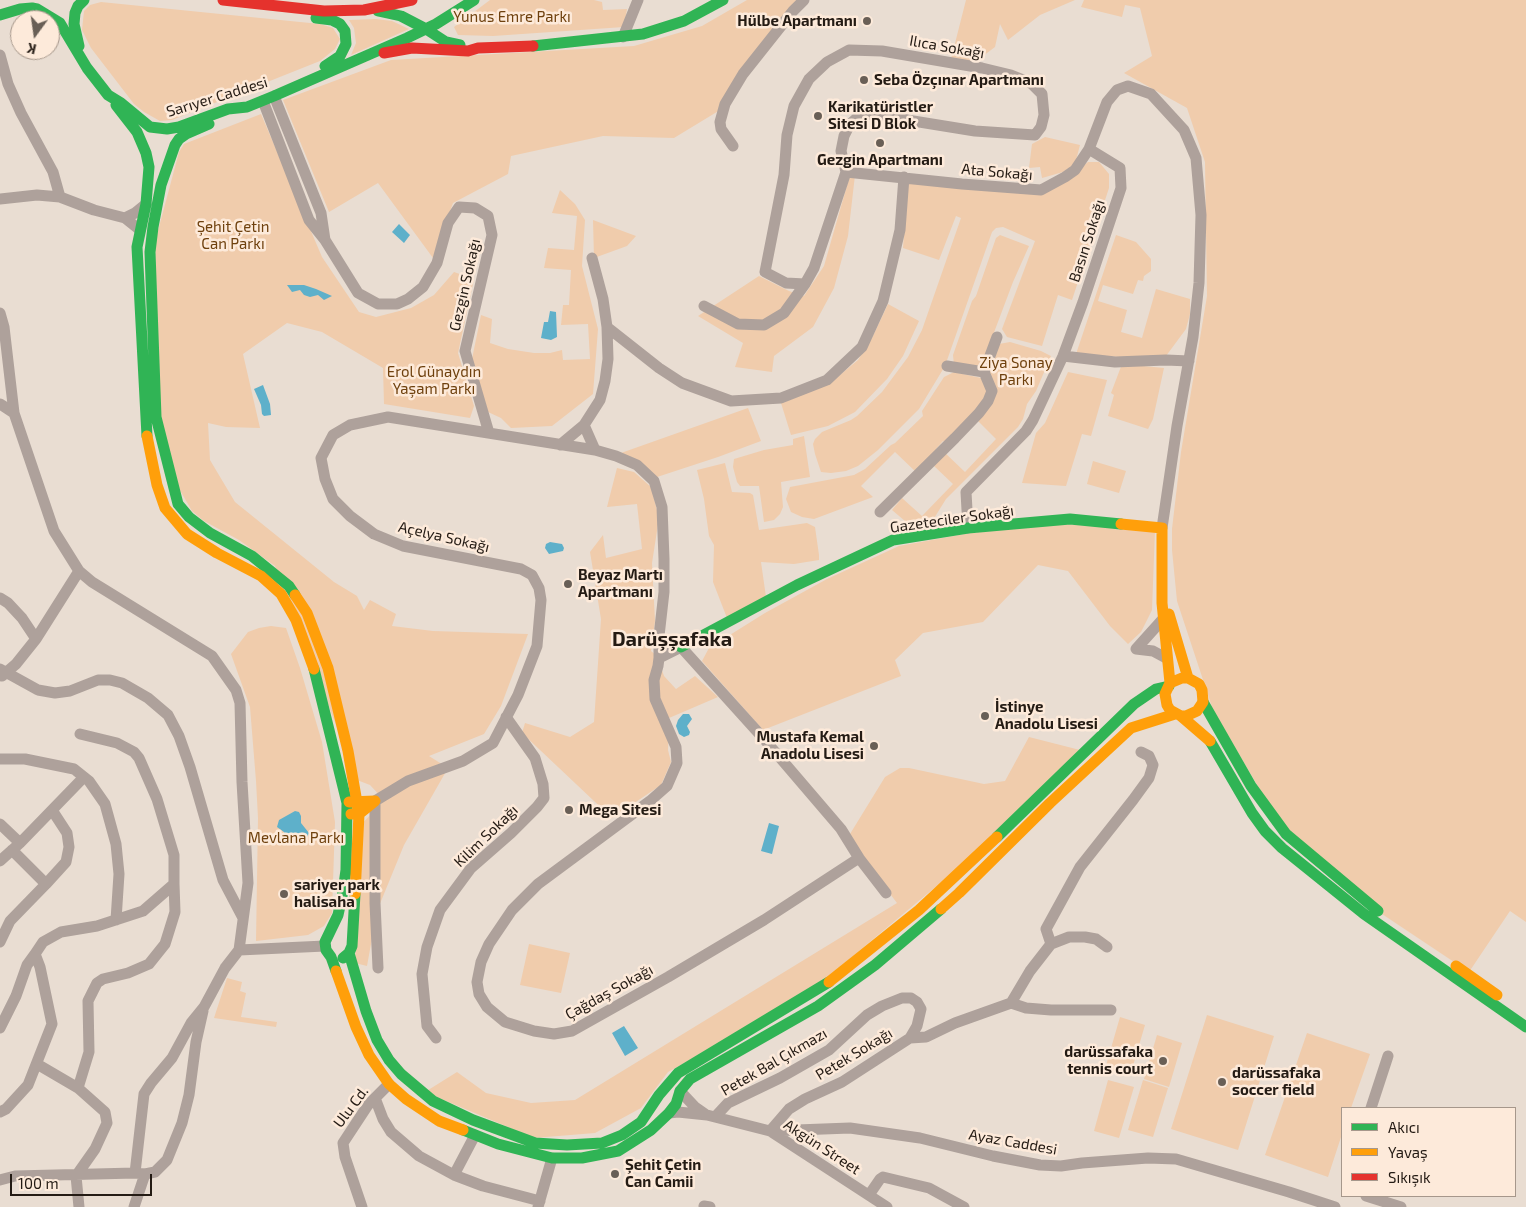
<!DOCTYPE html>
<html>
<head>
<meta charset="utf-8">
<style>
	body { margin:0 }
	#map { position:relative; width:1526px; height:1207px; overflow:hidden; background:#e9ddd2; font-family:"Exo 2",sans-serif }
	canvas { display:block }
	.legend { position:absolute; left:1341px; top:1107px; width:175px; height:90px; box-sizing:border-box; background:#fdeada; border:1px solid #a6978b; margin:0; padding:6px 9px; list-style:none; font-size:15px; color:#241b14 }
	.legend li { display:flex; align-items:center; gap:10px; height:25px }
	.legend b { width:25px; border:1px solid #a6978b }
	.north { position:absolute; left:10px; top:10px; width:50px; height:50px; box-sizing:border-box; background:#fdeada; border:1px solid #a6978b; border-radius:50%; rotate:194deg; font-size:14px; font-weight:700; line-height:20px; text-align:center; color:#241b14 }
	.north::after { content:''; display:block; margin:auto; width:18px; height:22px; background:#695f56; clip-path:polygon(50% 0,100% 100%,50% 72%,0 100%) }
	.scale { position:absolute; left:10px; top:1174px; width:142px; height:22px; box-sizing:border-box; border:2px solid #241b14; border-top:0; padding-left:6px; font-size:15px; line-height:18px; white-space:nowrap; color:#241b14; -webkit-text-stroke:4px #fdeada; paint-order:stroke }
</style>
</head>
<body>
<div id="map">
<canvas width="1526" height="1207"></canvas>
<ul class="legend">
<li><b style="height:6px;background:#30b455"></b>Akıcı</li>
<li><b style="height:6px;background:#ff9f0a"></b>Yavaş</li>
<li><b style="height:6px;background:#e5322d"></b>Sıkışık</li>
</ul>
<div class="north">K</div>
<div class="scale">100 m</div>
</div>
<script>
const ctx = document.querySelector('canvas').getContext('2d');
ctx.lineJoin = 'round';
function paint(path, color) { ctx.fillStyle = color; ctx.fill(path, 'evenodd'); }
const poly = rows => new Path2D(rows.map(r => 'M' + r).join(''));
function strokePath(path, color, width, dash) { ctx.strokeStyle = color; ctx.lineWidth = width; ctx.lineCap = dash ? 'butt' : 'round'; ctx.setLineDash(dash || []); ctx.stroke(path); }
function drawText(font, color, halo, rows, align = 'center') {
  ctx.font = font + ' "Exo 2",sans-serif'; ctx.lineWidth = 5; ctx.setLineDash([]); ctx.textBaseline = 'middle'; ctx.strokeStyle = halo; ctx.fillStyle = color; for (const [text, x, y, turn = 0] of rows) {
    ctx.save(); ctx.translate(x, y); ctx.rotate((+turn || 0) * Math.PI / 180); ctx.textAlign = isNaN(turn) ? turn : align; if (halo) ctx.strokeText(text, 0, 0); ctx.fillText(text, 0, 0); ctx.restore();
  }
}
const green = poly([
	[490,0,594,0,602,2,603,10,627,9,624,27,493,36,458,35,454,27],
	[747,0,807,0,794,12,725,107,674,138,603,136,511,156,508,174,453,203,433,258,378,183,329,212,283,100,391,60,634,46,702,26],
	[966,0,1075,0,1040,15,1008,40,1000,24,995,47,975,62,951,59],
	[1084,0,1526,0,1526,922,1510,911,1469,972,1370,906,1286,834,1213,710,1177,601,1172,550,1172,529,1181,452,1207,296,1205,162,1187,108,1124,73,1152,56,1140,8,1125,5,1122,17,1081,7],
	[101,2,320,24,333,28,340,39,335,49,320,61,172,120,160,121,144,112,134,104,91,48,82,30,84,11,90,5],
	[376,19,392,21,409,29,351,55,356,43,355,36,354,28,349,20],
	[261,114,322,257,359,312,376,317,411,308,434,295,454,272,474,279,458,353,474,406,470,418,384,404,383,368,322,332,287,323,243,354,260,428,226,427,208,423,210,460,235,502,334,582,357,596,364,610,370,600,396,614,392,626,433,631,528,634,501,706,484,734,429,756,448,768,404,845,377,911,367,966,355,963,360,826,384,800,370,785,357,780,275,566,239,540,204,521,192,511,174,480,160,419,155,242,179,152,184,144],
	[1045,137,1080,145,1075,164,1063,172,1042,178,1040,167,1029,168,1032,144],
	[1088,162,1099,162,1109,174,1109,188,1072,300,1058,295,1042,346,1007,337,1002,329,1035,241,1003,227,996,228,992,232,945,366,919,409,878,450,858,466,846,471,831,473,821,472,815,454,813,444,815,439,822,432,851,420,857,416,882,392,908,357,922,330,961,218,956,216,939,260,903,248,908,182,1044,193,1070,177],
	[850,175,855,175,848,236,834,288,813,327,774,356,772,372,735,367,743,343,698,316,759,276,789,291,804,296,824,266],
	[560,190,575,204,585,220,582,266,598,329,593,394,552,426,511,428,501,418,488,412,472,359,481,315,492,319,490,343,508,349,534,353,550,353,562,350,563,360,590,359,588,324,561,325,563,305,569,305,571,270,544,268,548,248,574,250,577,216,552,213],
	[593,220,636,236,627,246,594,258],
	[1000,235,1029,246,1013,282,981,367,954,365,953,355,972,301,976,296,996,238],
	[1116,235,1136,242,1151,259,1151,271,1144,276,1143,281,1138,280,1133,294,1103,285,1098,301,1127,310,1121,332,1142,338,1156,289,1190,299,1190,314,1186,329,1166,356,1119,357,1076,354],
	[888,304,919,321,903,356,887,379,855,412,828,426,791,435,781,403,829,384,858,360,872,338],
	[1010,342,1041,351,1051,356,1036,391,1027,404,1023,419,1018,427,946,499,933,520,912,527,892,510,902,498,922,516,953,484,934,466,943,451,965,472,996,439,978,421,987,408,988,370,999,344],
	[1122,364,1164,368,1153,419,1148,429,1108,416,1114,395,1111,393],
	[954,372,981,378,987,389,985,401,947,443,943,441,936,449,936,453,917,473,895,452,861,486,873,497,814,519,802,517,791,512,786,499,790,487,854,475,865,469,891,445,895,443,923,416,922,411,944,377],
	[1068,372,1107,380,1091,436,1082,434,1066,486,1022,483,1036,433,1045,423],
	[748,408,761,441,718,457,654,478,621,453],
	[804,436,810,477,781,482,783,507,780,514,774,520,764,522,759,486,740,486,737,482,733,467,734,459,764,450,793,445,793,439],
	[1093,461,1126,471,1119,493,1087,484],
	[725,463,732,492,750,493,753,495,759,530,807,523,815,527,819,555,819,560,794,564,761,562,766,597,727,618,713,582,714,545,709,536,704,499,697,470],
	[617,468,634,472,651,487,659,518,652,563,655,621,651,651,657,656,664,676,676,689,695,676,718,697,669,718,668,750,671,762,661,785,612,818,522,733,525,723,570,737,594,722,601,619,590,552,603,535,606,558,642,549,637,504,607,507],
	[1063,524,1155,530,1152,610,1141,632,1128,644,1110,626,1068,571,1038,565,983,622,923,633,895,660,901,676,763,730,702,661,709,648,765,613,827,579,899,546,970,533],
	[271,626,286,628,300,668,322,742,335,822,332,913,324,926,308,935,256,941,258,818,256,781,250,707,231,654,248,632,259,628],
	[1029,737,1080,750,1013,822,829,976,757,1023,668,1072,641,1108,595,1133,534,1138,425,1092,457,1072,486,1093,531,1103,575,1100,897,903,862,857,850,834,885,777,900,768,909,768,984,784,1005,781],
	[529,944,570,953,561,993,520,985],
	[227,978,242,982,240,991,246,993,241,1017,277,1022,276,1027,214,1018],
	[1207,1015,1274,1036,1238,1150,1171,1129],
	[1120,1017,1145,1025,1130,1076,1105,1069],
	[1307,1033,1370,1054,1351,1108,1342,1108,1342,1134,1328,1177,1265,1155],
	[1157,1035,1182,1043,1169,1087,1144,1079],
	[1108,1080,1134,1087,1119,1138,1094,1131],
	[1143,1080,1168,1088,1153,1137,1128,1130]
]);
const water = poly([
	[399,224,410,235,404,243,392,232],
	[287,285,304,285,316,289,332,296,324,300,318,295,310,297,304,295,300,290,292,292],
	[550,311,556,312,557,337,551,340,541,338,544,322,548,322],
	[263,385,270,404,271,415,264,416,262,414,261,405,254,389],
	[550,542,562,544,564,548,563,551,549,554,545,548,546,544],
	[683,714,689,714,692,719,687,726,690,732,689,735,684,737,679,734,676,726,678,720],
	[295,811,299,812,301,816,301,823,309,833,306,840,293,845,286,842,284,832,277,827,279,820],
	[769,823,779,826,772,854,761,851],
	[624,1026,638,1048,625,1056,612,1033]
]);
const street = poly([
	[623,37,638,0],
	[0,55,8,84,21,113,53,172,60,197],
	[263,101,309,220,325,240,321,213,274,96],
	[733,146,721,129,720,122,725,104,743,74,793,11,804,0],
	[846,172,962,184,1041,190,1065,177,1075,170,1089,149,1107,102,1117,90,1128,86,1151,94,1184,130,1196,158,1201,215,1199,283,1193,337,1177,426,1162,528],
	[0,199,37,195,60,197,94,210,125,218],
	[140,230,125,218,135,213,146,204],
	[325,240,358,293,378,304,397,304,408,299,423,287,437,263,448,223,459,207,475,208,488,216,492,235,465,351,489,433],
	[592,258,603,299,607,327,608,359,605,381,600,400,584,425,595,450],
	[805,284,786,283,765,272,784,175,787,135,794,106,809,79,827,62,849,50,882,51,982,68,1011,75,1031,83,1042,94,1044,115,1041,127,1035,135,975,131,870,114,859,116,850,124,844,136,841,151,846,172],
	[704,306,738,324,764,325,784,313,805,284,814,268,846,172],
	[0,313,4,327,14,413,54,531,79,571,92,582,212,656,236,690,240,703,242,782,248,883,239,950,225,968,204,1007,191,1023,172,1058,151,1083,144,1094,135,1173],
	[607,327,659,368,682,383,731,401,781,398,827,380,862,347,883,301,900,230,904,177],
	[1063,356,1115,362,1166,360,1189,361],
	[984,372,997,337],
	[0,404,14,413],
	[560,445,584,425],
	[880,512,955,438,979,413,988,401,992,391,984,372,947,366],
	[968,528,966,492,1026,431,1033,420,1063,356,1083,302,1121,188,1120,168,1089,149],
	[0,598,8,603,22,618,36,639,16,664,2,676],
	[1163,619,1136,649,1153,651,1166,658],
	[36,639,79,571],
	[0,669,38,690,55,693,70,691,98,680,110,680,122,683,148,698,168,715,179,736,190,767,223,880,243,918],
	[0,759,25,759,74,769,89,781,105,804,116,844,119,874,116,920],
	[0,824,20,843,0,861],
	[20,843,84,777],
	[859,858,886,893],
	[46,884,66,862,69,847,67,833,52,810],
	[0,942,10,921,46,884,12,850],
	[1051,944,1069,937,1085,937,1096,939,1107,947],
	[239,950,325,946],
	[35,954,43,942,61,932,97,926,143,911,174,884,174,855,157,799,139,758,134,752,117,743,80,734],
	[378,968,375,903,375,801,408,781,463,761,493,743,518,695,537,646,541,600,539,588,532,575,521,569,403,546,374,534,350,516,333,499,325,479,321,458,333,435,350,425,388,417,595,450,616,456,637,465,654,481,662,507,664,559,664,592,659,636,659,658,658,666,654,680,655,699,676,747,677,763,667,786,650,801,538,884,512,910,489,944,481,962,477,982,479,994,487,1007,505,1022,534,1031,554,1034,572,1031,668,977,764,920,859,858,841,829,764,739,681,647,659,658],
	[1011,1003,1026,1008,1051,1010,1111,1010],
	[0,1028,16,996,27,965,35,954,40,967,52,1024,28,1085,6,1109,0,1112],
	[436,1038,427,1026,422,974,427,947,440,910,471,868,511,833,537,807,544,798,543,784,535,758,506,717],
	[37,1064,78,1088],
	[680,1091,695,1107,705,1114],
	[375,1098,383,1119,391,1132,419,1156,454,1175,483,1186,540,1201],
	[1371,1108,1388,1056],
	[669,1113,678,1112,707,1115,770,1131,887,1207],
	[715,1117,728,1103,780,1078,829,1050,867,1015,882,1006,902,998,911,998,917,1002,921,1009,917,1026,910,1038],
	[770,1131,789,1109,805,1099,842,1082,910,1038,926,1037,955,1023,1011,1003,1030,971,1051,944,1046,929,1080,867,1133,800,1149,778,1153,765,1149,756,1141,752],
	[770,1131,850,1128,920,1138,993,1156,1040,1165,1061,1166,1082,1163,1148,1158,1176,1159,1289,1192,1335,1207],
	[454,1175,475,1135],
	[0,1180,15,1176,135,1173,145,1174,155,1172,167,1160,182,1123,189,1095,196,1042,203,1011],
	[869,1195,880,1179,883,1177,929,1188,964,1207],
	[1366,1196,1401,1207],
	[704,1206,710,1207],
	[79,1207,76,1176,95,1149,107,1123,105,1112,78,1088,89,1052,88,1001,97,983,103,979,128,973,149,964,165,944,175,912,174,884],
	[134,1207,145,1174],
	[362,1207,345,1157,343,1143,368,1105,389,1084],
	[538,1207,552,1158]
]);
const fast = poly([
	[378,11,401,16,426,29],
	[0,15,20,9,32,8,37,9,60,23,87,68,108,95,121,103,150,127,167,129,179,127,228,109,247,107,274,96,407,38,436,24,474,0],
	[316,18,332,20,340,24,345,31,346,44,340,56,325,66],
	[426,29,446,42,460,45],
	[79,46,74,24,75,13,78,6,84,0],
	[533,46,643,34,684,21,723,0],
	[116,105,137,132,146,153,149,167,146,204,137,247,147,436],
	[209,124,186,134,179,139,175,145,161,185,153,227,150,252,156,417,178,504,189,517,210,533,252,556,289,586,295,595],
	[681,647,797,585,893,540,968,528,1070,519,1121,524],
	[314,669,347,803,346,870,343,892,338,915,325,942,326,950,331,957,336,971],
	[1203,702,1251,786,1286,834,1378,911],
	[1210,741,1252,813,1265,831,1282,848,1364,914,1526,1027],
	[997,837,1134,704,1156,689,1169,686],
	[349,953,366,1011,377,1040,389,1060,401,1074,433,1101,473,1120,535,1143,567,1145,602,1143,622,1135,641,1122,659,1095,678,1073,829,982],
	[343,958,349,953,352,946,355,894],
	[463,1130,498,1144,552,1158,582,1158,618,1151,651,1130,669,1113,676,1104,680,1091,690,1079,818,1006,875,965,941,909]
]);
const slow = poly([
	[147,436,157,485,165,508,187,534,217,553,261,576,281,594,296,620,314,669],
	[1121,524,1162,528,1162,603,1170,683],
	[295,595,307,613,328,668,348,751,359,814,355,894],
	[1169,614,1188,678],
	[1181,716,1186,716,1197,711,1203,702,1202,690,1199,684,1188,678,1182,678,1170,683,1165,694,1167,705,1170,710,1181,716,1210,741],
	[349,802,375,801,359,814,351,814],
	[941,909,959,893,1050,803,1131,728,1175,714],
	[1456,966,1497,995],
	[336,971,356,1027,369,1055,389,1084,406,1099,439,1121,463,1130],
	[829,982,919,910,997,837]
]);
const jam = poly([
	[223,0,324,11,364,10,412,0],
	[384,53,412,48,468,51,478,48,533,46]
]);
const markers = [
	[867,21,5,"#695f56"],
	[864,80,5,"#695f56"],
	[818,116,5,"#695f56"],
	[880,143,5,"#695f56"],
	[568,584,5,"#695f56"],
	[985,716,5,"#695f56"],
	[874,746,5,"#695f56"],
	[569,810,5,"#695f56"],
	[284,894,5,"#695f56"],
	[1163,1061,5,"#695f56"],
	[1222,1082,5,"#695f56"],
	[615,1174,5,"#695f56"]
];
const parkNames = [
	["Yunus Emre Parkı",512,17],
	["Şehit Çetin",233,227],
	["Can Parkı",233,244],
	["Ziya Sonay",1016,363],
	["Parkı",1016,380],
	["Erol Günaydın",434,372],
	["Yaşam Parkı",434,389],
	["Mevlana Parkı",296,838]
];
const poiNames = [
	["Hülbe Apartmanı",857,21,"right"],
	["Seba Özçınar Apartmanı",874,80],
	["Karikatüristler",828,107],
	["Sitesi D Blok",828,124],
	["Gezgin Apartmanı",880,160,"center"],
	["Beyaz Martı",578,575],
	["Apartmanı",578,592],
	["İstinye",995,707],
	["Anadolu Lisesi",995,724],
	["Mustafa Kemal",864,737,"right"],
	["Anadolu Lisesi",864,754,"right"],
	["Mega Sitesi",579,810],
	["sariyer park",294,885],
	["halisaha",294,902],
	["darüssafaka",1153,1052,"right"],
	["tennis court",1153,1069,"right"],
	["darüssafaka",1232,1073],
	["soccer field",1232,1090],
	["Şehit Çetin",625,1165],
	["Can Camii",625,1182]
];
const streetNames = [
	["Ilıca Sokağı",947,47,10],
	["Sarıyer Caddesi",217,97,-17],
	["Ata Sokağı",997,172,5],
	["Basın Sokağı",1087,241,-72],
	["Gezgin Sokağı",465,285,-77],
	["Gazeteciler Sokağı",952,519,-8],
	["Açelya Sokağı",444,537,13],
	["Kilim Sokağı",486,836,-44],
	["Çağdaş Sokağı",609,992,-29],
	["Petek Sokağı",854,1054,-31],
	["Petek Bal Çıkmazı",774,1062,-30],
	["Ulu Cd.",351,1107,-53],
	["Ayaz Caddesi",1013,1142,10],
	["Akgün Street",822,1147,33]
];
const districtNames = [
	["Darüşşafaka",672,639]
];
paint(green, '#f0ccac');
paint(water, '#5eb0ca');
strokePath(street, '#aea19b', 11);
strokePath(fast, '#30b455', 11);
strokePath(slow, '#ff9f0a', 11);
strokePath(jam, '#e5322d', 11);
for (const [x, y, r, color] of markers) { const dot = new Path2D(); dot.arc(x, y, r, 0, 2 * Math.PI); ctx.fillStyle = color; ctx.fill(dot); strokePath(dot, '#fdeada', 2); }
drawText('15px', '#6f410e', '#fdeada', parkNames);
drawText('bold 15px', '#241b14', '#fdeada', poiNames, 'left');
drawText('15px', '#241b14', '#fdeada', streetNames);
drawText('bold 20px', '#241b14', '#fdeada', districtNames);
</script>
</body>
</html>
